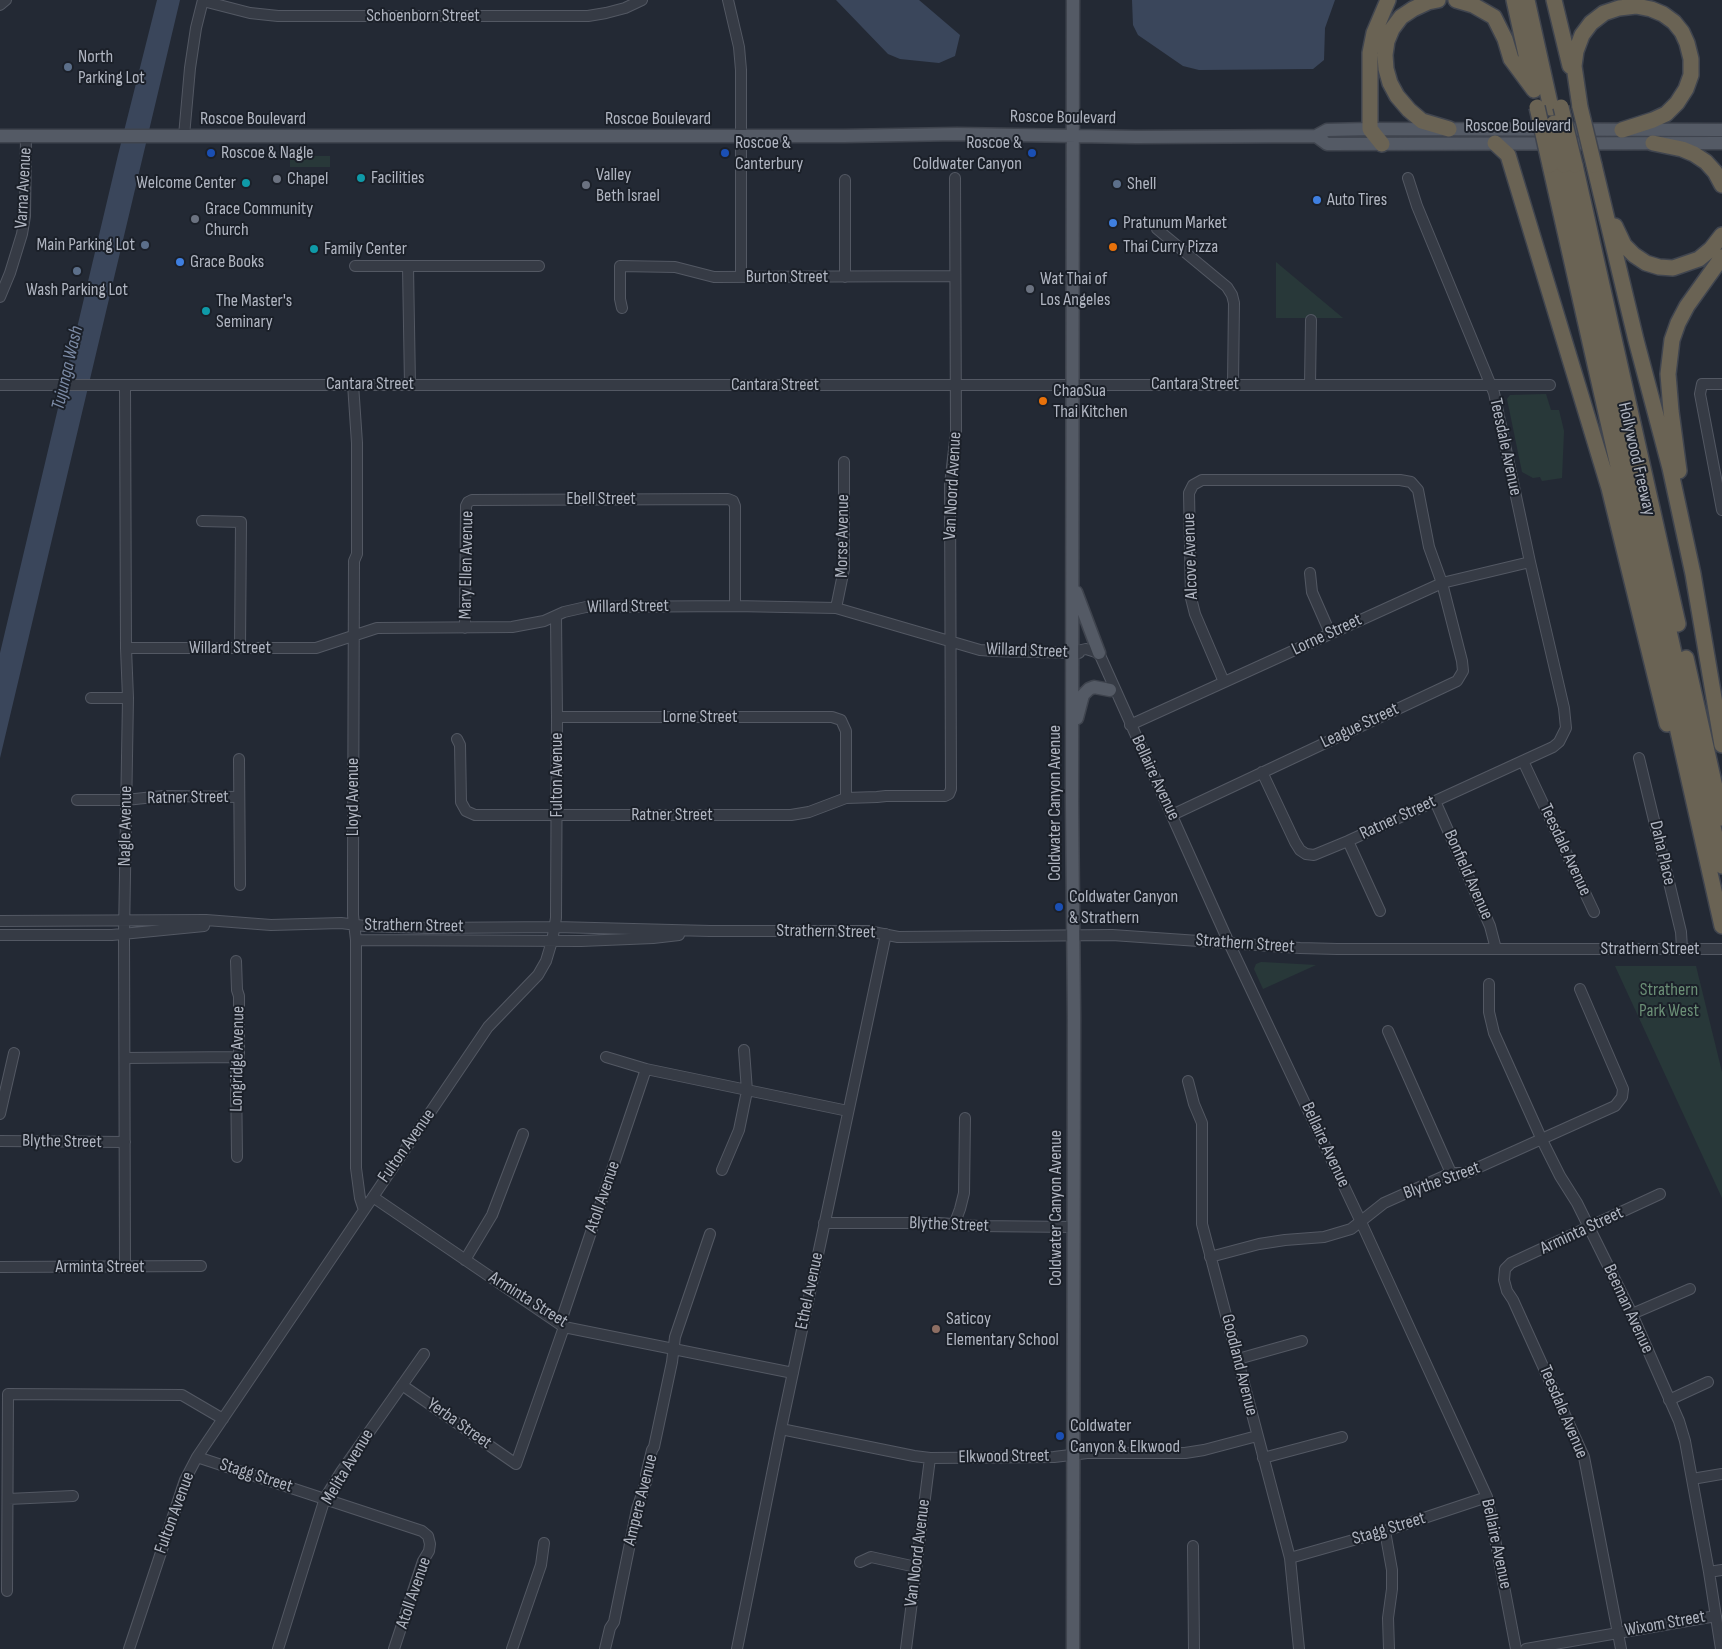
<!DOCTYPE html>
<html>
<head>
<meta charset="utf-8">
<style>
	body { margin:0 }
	canvas { display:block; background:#232934 }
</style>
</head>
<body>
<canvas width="1722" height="1649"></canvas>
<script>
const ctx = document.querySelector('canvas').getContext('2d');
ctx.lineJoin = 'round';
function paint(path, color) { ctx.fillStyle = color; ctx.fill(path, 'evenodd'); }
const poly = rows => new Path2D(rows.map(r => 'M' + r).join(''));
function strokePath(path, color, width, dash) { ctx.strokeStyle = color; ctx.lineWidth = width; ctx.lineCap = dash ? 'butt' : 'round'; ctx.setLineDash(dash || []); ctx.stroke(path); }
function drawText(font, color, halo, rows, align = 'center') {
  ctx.font = font + ' "Sofia Sans Condensed",sans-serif'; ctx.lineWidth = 4; ctx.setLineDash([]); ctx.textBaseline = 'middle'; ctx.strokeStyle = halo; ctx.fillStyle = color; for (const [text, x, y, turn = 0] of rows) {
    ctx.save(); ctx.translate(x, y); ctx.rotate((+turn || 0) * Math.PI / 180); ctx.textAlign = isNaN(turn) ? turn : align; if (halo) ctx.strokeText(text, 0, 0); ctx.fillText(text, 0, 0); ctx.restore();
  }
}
const green = poly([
	[290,156,330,156,330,167,290,167],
	[1276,262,1343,318,1276,318],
	[1546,394,1551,410,1559,410,1564,431,1562,478,1542,481,1540,477,1533,478,1522,472,1507,399,1510,395],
	[1261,962,1262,962,1316,965,1263,989,1254,969,1256,964],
	[1615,966,1696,966,1722,1072,1722,1198]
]);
const water = poly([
	[157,0,180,0,0,758,0,653,118,155],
	[836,0,919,0,960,35,955,56,939,63,900,59,888,54],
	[1132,0,1335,0,1325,28,1324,60,1313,69,1199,70,1183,66,1138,35,1133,25]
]);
const minor = poly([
	[728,0,739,47,741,70,741,277],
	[203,1,250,13,278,16,588,16,606,13,625,8,642,0],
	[0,5,6,0],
	[184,136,190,68,196,28,203,0],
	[1157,229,1227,287,1232,295,1234,303,1233,384],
	[355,266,539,266],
	[408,267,410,385],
	[845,277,845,180],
	[0,297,10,273,22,234,25,216,26,136],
	[622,308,620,299,620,266,675,267,714,277,955,276],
	[353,384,357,443,357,554,354,561,353,869,353,915,356,940,356,1168,360,1198,364,1210],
	[1310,384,1311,320],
	[1722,384,1702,384,1700,394,1722,510],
	[0,385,1550,385],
	[125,385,126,648,128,698,124,934,125,1267],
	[202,521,241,522,240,647],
	[1310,573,1312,592,1330,633],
	[836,608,844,569,844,462],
	[465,628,466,506,468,502,472,500,728,499,733,501,735,506,735,606],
	[126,648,316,648,377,628,512,627,544,621,564,612,586,607,735,606,836,608,980,650,994,651,1079,653],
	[1072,652,1086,649,1099,653,1229,943,1361,1222,1487,1497,1516,1649],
	[91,698,128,698],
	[557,717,832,717,841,720,846,731,846,798],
	[1130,725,1442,583,1530,562],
	[457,739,460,745,461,802,466,811,475,815,791,815,809,812,846,798,877,797,886,796,945,796,949,794,951,789,950,485,956,432,955,178],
	[1639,758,1681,932,1682,948],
	[239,759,240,885],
	[1523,761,1594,912],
	[1262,772,1295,842,1300,850,1306,854,1314,855,1348,841,1553,747,1559,742,1566,728,1564,708,1530,562,1494,393,1417,206,1408,178],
	[77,800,126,800,163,796,238,797],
	[1435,801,1490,926,1496,949],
	[1172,815,1457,681,1463,671,1462,661,1442,583,1429,547,1418,490,1411,482,1400,480,1202,480,1193,485,1189,493,1191,598,1195,614,1224,682],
	[1348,841,1380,911],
	[0,921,206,920,271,925,341,923,365,926,428,928,556,927,710,931,868,931,898,937,1112,935,1300,948,1337,949,1722,949],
	[0,935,112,935,204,926],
	[356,940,581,941,653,938,679,935],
	[236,961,237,990,239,996,239,1057,236,1071,237,1157],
	[1489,984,1489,1012,1494,1033,1542,1140,1560,1176,1577,1203,1632,1314,1679,1421,1685,1441,1709,1572,1721,1649],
	[1388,1031,1451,1173],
	[606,1057,646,1069,848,1111],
	[125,1058,239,1057],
	[1188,1081,1194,1104,1202,1123,1202,1224,1290,1558,1299,1649],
	[0,1114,14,1053],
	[0,1141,125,1142],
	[722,1170,739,1130,747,1091,744,1050],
	[373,1197,564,1327,793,1373],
	[824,1223,939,1223,978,1226,1074,1227],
	[954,1225,960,1209,964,1193,965,1118],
	[1210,1257,1259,1244,1285,1240,1324,1237,1351,1229,1384,1203,1451,1173,1466,1173,1615,1106,1622,1097,1623,1089,1580,989],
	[465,1260,492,1215,523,1134],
	[0,1267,201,1266],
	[1632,1314,1690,1289],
	[560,1324,646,1069],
	[1238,1359,1302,1341],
	[402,1385,516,1464,564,1327],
	[1669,1400,1708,1382],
	[781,1429,914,1456,930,1458,1054,1457,1087,1453,1185,1453,1204,1450,1257,1436],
	[197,1457,422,1531,428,1536,430,1544,429,1551,423,1561,394,1649],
	[1263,1458,1342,1437],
	[1692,1479,1722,1474],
	[8,1499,73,1496],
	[1385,1531,1392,1570,1392,1589,1388,1618,1389,1649],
	[1193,1546,1194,1649],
	[1290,1558,1385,1531,1487,1497],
	[860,1562,871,1557,916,1567],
	[1709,1572,1722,1570],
	[7,1591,8,1394,182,1395,223,1419],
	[129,1649,185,1480,197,1457,488,1027,538,975,546,961,552,941,556,918,557,717,556,616],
	[278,1649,325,1498,341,1472,424,1354],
	[512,1649,541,1565,544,1543],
	[605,1649,610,1628,614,1622,637,1509,647,1479,646,1475,652,1450,654,1447,672,1362,675,1337,710,1234],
	[737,1649,781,1429,886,934],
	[906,1649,930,1458],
	[1526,1649,1716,1616],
	[1621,1649,1584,1457,1513,1300,1507,1291,1504,1280,1505,1269,1511,1263,1660,1194]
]);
const major = poly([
	[1073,0,1072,801,1074,1017,1073,1649],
	[0,136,844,136,957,134,1136,137,1316,136,1327,130,1370,129,1722,130],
	[1316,136,1327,144,1722,143],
	[1076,592,1099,653],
	[1077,718,1083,695,1089,689,1094,687,1110,690]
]);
const highway = poly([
	[1438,0,1428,2,1413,9,1401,17,1392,29,1387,41,1385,55,1386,69,1390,83,1397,96,1409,110,1422,121,1449,129],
	[1456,0,1473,5,1494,17,1505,39,1511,59,1534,90],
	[1514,0,1532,82],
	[1527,0,1551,108],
	[1554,0,1570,66],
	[1580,107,1574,66,1576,51,1582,35,1591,23,1604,13,1619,8,1636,6,1651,9,1663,14,1674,22,1682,32,1687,43,1691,59,1691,75,1686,89,1677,103,1666,114,1653,120,1622,130],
	[1495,143,1508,155,1609,488,1667,724],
	[1653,143,1682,149,1694,154,1706,162,1715,172,1722,185],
	[1382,144,1370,129,1370,53,1374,33,1388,0],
	[1550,165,1722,926],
	[1564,165,1722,866],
	[1575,165,1678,624],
	[1594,165,1636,340,1670,468,1693,574,1722,745],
	[1615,226,1624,245,1634,255,1646,263,1659,267,1673,268,1699,259,1711,249,1722,235],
	[1679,471,1671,411,1668,374,1672,340,1678,323,1687,306,1722,257],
	[1686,658,1722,818]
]);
const highwayBridge = poly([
	[1537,107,1550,165],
	[1561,107,1575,165],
	[1580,107,1594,165],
	[1554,123,1564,165]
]);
const markers = [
	[68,67,5,"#5c6f8a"],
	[211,153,5,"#1a4fb4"],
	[725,153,5,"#1a4fb4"],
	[1032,153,5,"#1a4fb4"],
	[361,178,5,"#0f9aa8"],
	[277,179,5,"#6b7280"],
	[246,183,5,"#0f9aa8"],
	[1117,184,5,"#5c6f8a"],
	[586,185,5,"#6b7280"],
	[1317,200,5,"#3f7fe0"],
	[195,219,5,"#6b7280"],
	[1113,223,5,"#3f7fe0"],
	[145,245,5,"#5c6f8a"],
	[1113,247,5,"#e8710a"],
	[314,249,5,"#0f9aa8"],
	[180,262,5,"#3f7fe0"],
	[77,271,5,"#5c6f8a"],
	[1030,289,5,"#6b7280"],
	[206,311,5,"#0f9aa8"],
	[1043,401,5,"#e8710a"],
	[1059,907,5,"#1a4fb4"],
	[936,1329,5,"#8d6e63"],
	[1060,1436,5,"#1a4fb4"]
];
const streetNames = [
	["Schoenborn Street",423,16],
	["Roscoe Boulevard",1063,118,1],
	["Roscoe Boulevard",253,119],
	["Roscoe Boulevard",658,119],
	["Roscoe Boulevard",1518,126],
	["Varna Avenue",24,188,-87],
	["Burton Street",787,277],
	["Cantara Street",370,384],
	["Cantara Street",1195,384],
	["Cantara Street",775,385],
	["Teesdale Avenue",1505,447,78],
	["Hollywood Freeway",1636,459,77],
	["Van Noord Avenue",953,486,-87],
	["Ebell Street",601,499],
	["Morse Avenue",843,536,-89],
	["Alcove Avenue",1191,556,-92],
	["Mary Ellen Avenue",467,565,-89],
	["Willard Street",628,607,-1],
	["Lorne Street",1327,635,-25],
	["Willard Street",230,648],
	["Willard Street",1027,651,2],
	["Lorne Street",700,717],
	["League Street",1360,726,-25],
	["Fulton Avenue",557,775,-90],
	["Bellaire Avenue",1155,778,65],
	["Lloyd Avenue",353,797,-90],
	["Ratner Street",188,798,-1],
	["Coldwater Canyon Avenue",1055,803,-90],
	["Ratner Street",672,815],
	["Ratner Street",1398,818,-25],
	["Nagle Avenue",126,826,-89],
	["Teesdale Avenue",1565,850,65],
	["Daha Place",1662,853,77],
	["Bonfield Avenue",1468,875,66],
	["Strathern Street",414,926,1],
	["Strathern Street",826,932,1],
	["Strathern Street",1245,944,4],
	["Strathern Street",1650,949],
	["Longridge Avenue",238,1059,-89],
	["Blythe Street",62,1142,1],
	["Bellaire Avenue",1325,1145,65],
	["Fulton Avenue",407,1146,-55],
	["Blythe Street",1442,1181,-20],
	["Atoll Avenue",603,1197,-71],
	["Coldwater Canyon Avenue",1056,1208,-90],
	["Blythe Street",949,1225,2],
	["Arminta Street",1582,1231,-25],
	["Arminta Street",100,1267],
	["Ethel Avenue",810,1291,-78],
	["Arminta Street",528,1300,32],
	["Beeman Avenue",1628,1309,65],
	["Goodland Avenue",1239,1365,76],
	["Teesdale Avenue",1563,1412,67],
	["Yerba Street",459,1424,35],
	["Elkwood Street",1004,1457,-1],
	["Melita Avenue",348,1467,-59],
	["Stagg Street",256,1476,18],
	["Ampere Avenue",641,1500,-76],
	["Fulton Avenue",175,1513,-70],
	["Stagg Street",1389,1529,-17],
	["Bellaire Avenue",1496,1544,78],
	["Van Noord Avenue",918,1553,-83],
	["Atoll Avenue",414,1593,-71],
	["Wixom Street",1665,1624,-10]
];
const poiNames = [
	["North",78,57],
	["Parking Lot",78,78],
	["Roscoe &",735,143],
	["Canterbury",735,164],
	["Roscoe &",1022,143,"right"],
	["Coldwater Canyon",1022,164,"right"],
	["Roscoe & Nagle",221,153],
	["Valley",596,175],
	["Beth Israel",596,196],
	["Facilities",371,178],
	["Chapel",287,179],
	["Welcome Center",236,183,"right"],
	["Shell",1127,184],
	["Auto Tires",1327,200],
	["Grace Community",205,209],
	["Church",205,230],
	["Pratunum Market",1123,223],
	["Main Parking Lot",135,245,"right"],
	["Thai Curry Pizza",1123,247],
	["Family Center",324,249],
	["Grace Books",190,262],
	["Wat Thai of",1040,279],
	["Los Angeles",1040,300],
	["Wash Parking Lot",77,290,"center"],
	["The Master's",216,301],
	["Seminary",216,322],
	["ChaoSua",1053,391],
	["Thai Kitchen",1053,412],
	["Coldwater Canyon",1069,897],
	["& Strathern",1069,918],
	["Saticoy",946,1319],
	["Elementary School",946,1340],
	["Coldwater",1070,1426],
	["Canyon & Elkwood",1070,1447]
];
const parkNames = [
	["Strathern",1669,990],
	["Park West",1669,1011]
];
const waterNames = [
	["Tujunga Wash",68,368,-77]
];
paint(green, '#283839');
paint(water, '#3a465b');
strokePath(minor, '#535863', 12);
strokePath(major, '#3f444e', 15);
strokePath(highway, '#40454f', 18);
strokePath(minor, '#363b45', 10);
strokePath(major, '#545a65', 12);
strokePath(highway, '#6a6354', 15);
strokePath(highwayBridge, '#40454f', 18, []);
strokePath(highwayBridge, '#6a6354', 15);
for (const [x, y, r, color] of markers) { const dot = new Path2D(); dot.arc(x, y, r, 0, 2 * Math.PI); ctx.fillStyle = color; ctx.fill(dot); strokePath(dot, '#1b2029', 2); }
drawText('18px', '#b0b5c1', '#1b2029', streetNames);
drawText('18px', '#b0b5c1', '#1b2029', poiNames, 'left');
drawText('18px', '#6b8f76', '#1b2029', parkNames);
drawText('italic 19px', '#7c8ba6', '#1b2029', waterNames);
</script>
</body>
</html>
